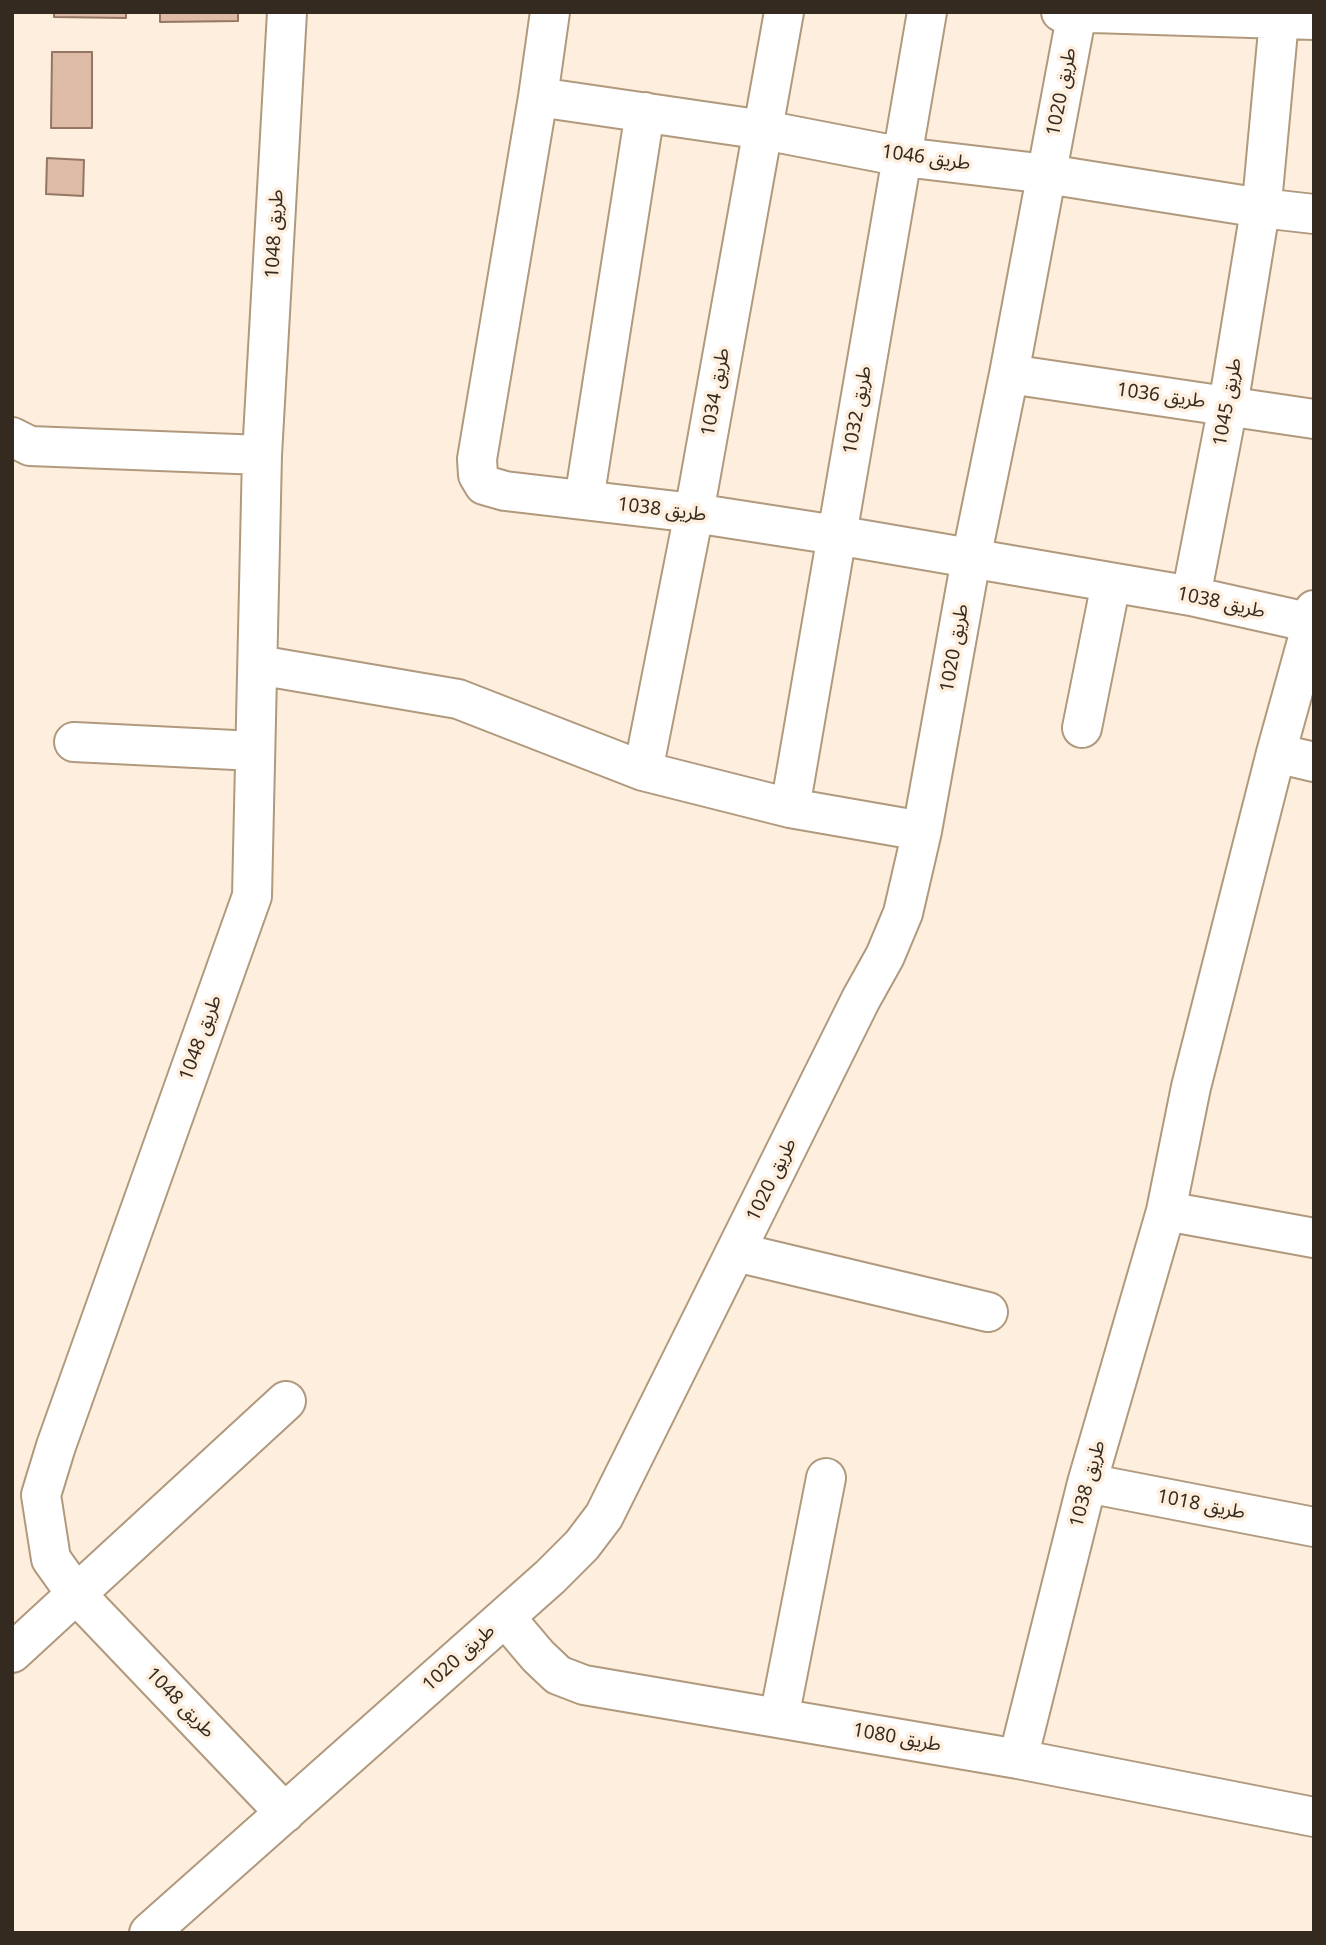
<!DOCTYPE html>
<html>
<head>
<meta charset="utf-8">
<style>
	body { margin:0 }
	#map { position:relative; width:1326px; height:1945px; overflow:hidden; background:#feeedd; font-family:"Noto Sans",sans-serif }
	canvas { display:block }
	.frame { position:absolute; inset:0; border:14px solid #342a1f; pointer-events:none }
</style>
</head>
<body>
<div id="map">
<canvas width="1326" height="1945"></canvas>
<div class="frame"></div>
</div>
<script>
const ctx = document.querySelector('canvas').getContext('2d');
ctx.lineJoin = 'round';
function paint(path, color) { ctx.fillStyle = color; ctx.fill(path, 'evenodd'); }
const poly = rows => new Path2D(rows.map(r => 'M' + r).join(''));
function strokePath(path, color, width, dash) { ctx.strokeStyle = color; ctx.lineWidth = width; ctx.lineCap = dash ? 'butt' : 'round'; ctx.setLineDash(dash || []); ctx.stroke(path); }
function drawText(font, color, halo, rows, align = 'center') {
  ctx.font = font + ' "Noto Sans","Noto Sans Arabic",sans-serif'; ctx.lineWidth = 7; ctx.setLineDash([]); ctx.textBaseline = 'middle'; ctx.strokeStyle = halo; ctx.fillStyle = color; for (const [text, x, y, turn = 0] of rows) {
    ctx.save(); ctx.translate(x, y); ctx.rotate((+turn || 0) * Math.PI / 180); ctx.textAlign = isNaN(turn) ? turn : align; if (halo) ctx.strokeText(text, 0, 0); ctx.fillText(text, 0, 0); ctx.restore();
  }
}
const building = poly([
	[54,12,126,12,126,18,54,17,54,12],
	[160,12,238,12,238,21,160,22,160,12],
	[52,52,92,52,92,128,51,128,52,52],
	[47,158,84,160,83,196,46,194,47,158]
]);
const minor = poly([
	[550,12,538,97,477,459,478,475,484,485,505,491,694,513,836,535,1191,596,1312,623],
	[1061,12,1314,20],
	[538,97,764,130,903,157,1047,174,1261,208,1314,214],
	[1009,374,1314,419],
	[12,437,30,446,262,455],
	[584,500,645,112],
	[1191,596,1228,406,1263,192,1279,20],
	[258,665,458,699,643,771,790,808,922,831],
	[1082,728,1111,583],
	[74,742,255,751],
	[1276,753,1314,762],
	[643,771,694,513,784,12],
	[790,808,927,12],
	[1166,1211,1314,1238],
	[736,1252,988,1312],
	[1087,1483,1314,1527],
	[505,1617,538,1656,558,1675,584,1685,1018,1759,1314,1817],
	[12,1653,286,1401],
	[779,1718,826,1478],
	[1018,1759,1087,1483,1166,1211,1191,1087,1276,753,1312,623,1314,610],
	[285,1813,76,1594,51,1559,41,1495,56,1446,252,896,262,455,287,12],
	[149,1933,550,1577,582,1545,604,1516,861,999,885,956,903,913,922,831,971,559,1009,374,1077,12]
]);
const streetNames = [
	["طريق 1020",1062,92,-79],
	["طريق 1046",926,158,8],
	["طريق 1048",275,234,-87],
	["طريق 1034",716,392,-80],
	["طريق 1036",1161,396,8],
	["طريق 1045",1228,402,-80],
	["طريق 1032",858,410,-80],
	["طريق 1038",662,510,7],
	["طريق 1038",1221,603,12],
	["طريق 1020",955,648,-80],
	["طريق 1048",201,1038,-70],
	["طريق 1020",772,1180,-64],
	["طريق 1038",1088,1484,-75],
	["طريق 1018",1201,1505,11],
	["طريق 1020",459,1658,-42],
	["طريق 1048",180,1703,46],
	["طريق 1080",897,1738,10]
];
paint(building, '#ddbba7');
strokePath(building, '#957663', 2);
strokePath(minor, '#b0997d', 42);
strokePath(minor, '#fff', 38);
drawText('19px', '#342a1f', '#feeedd', streetNames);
</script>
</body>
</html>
